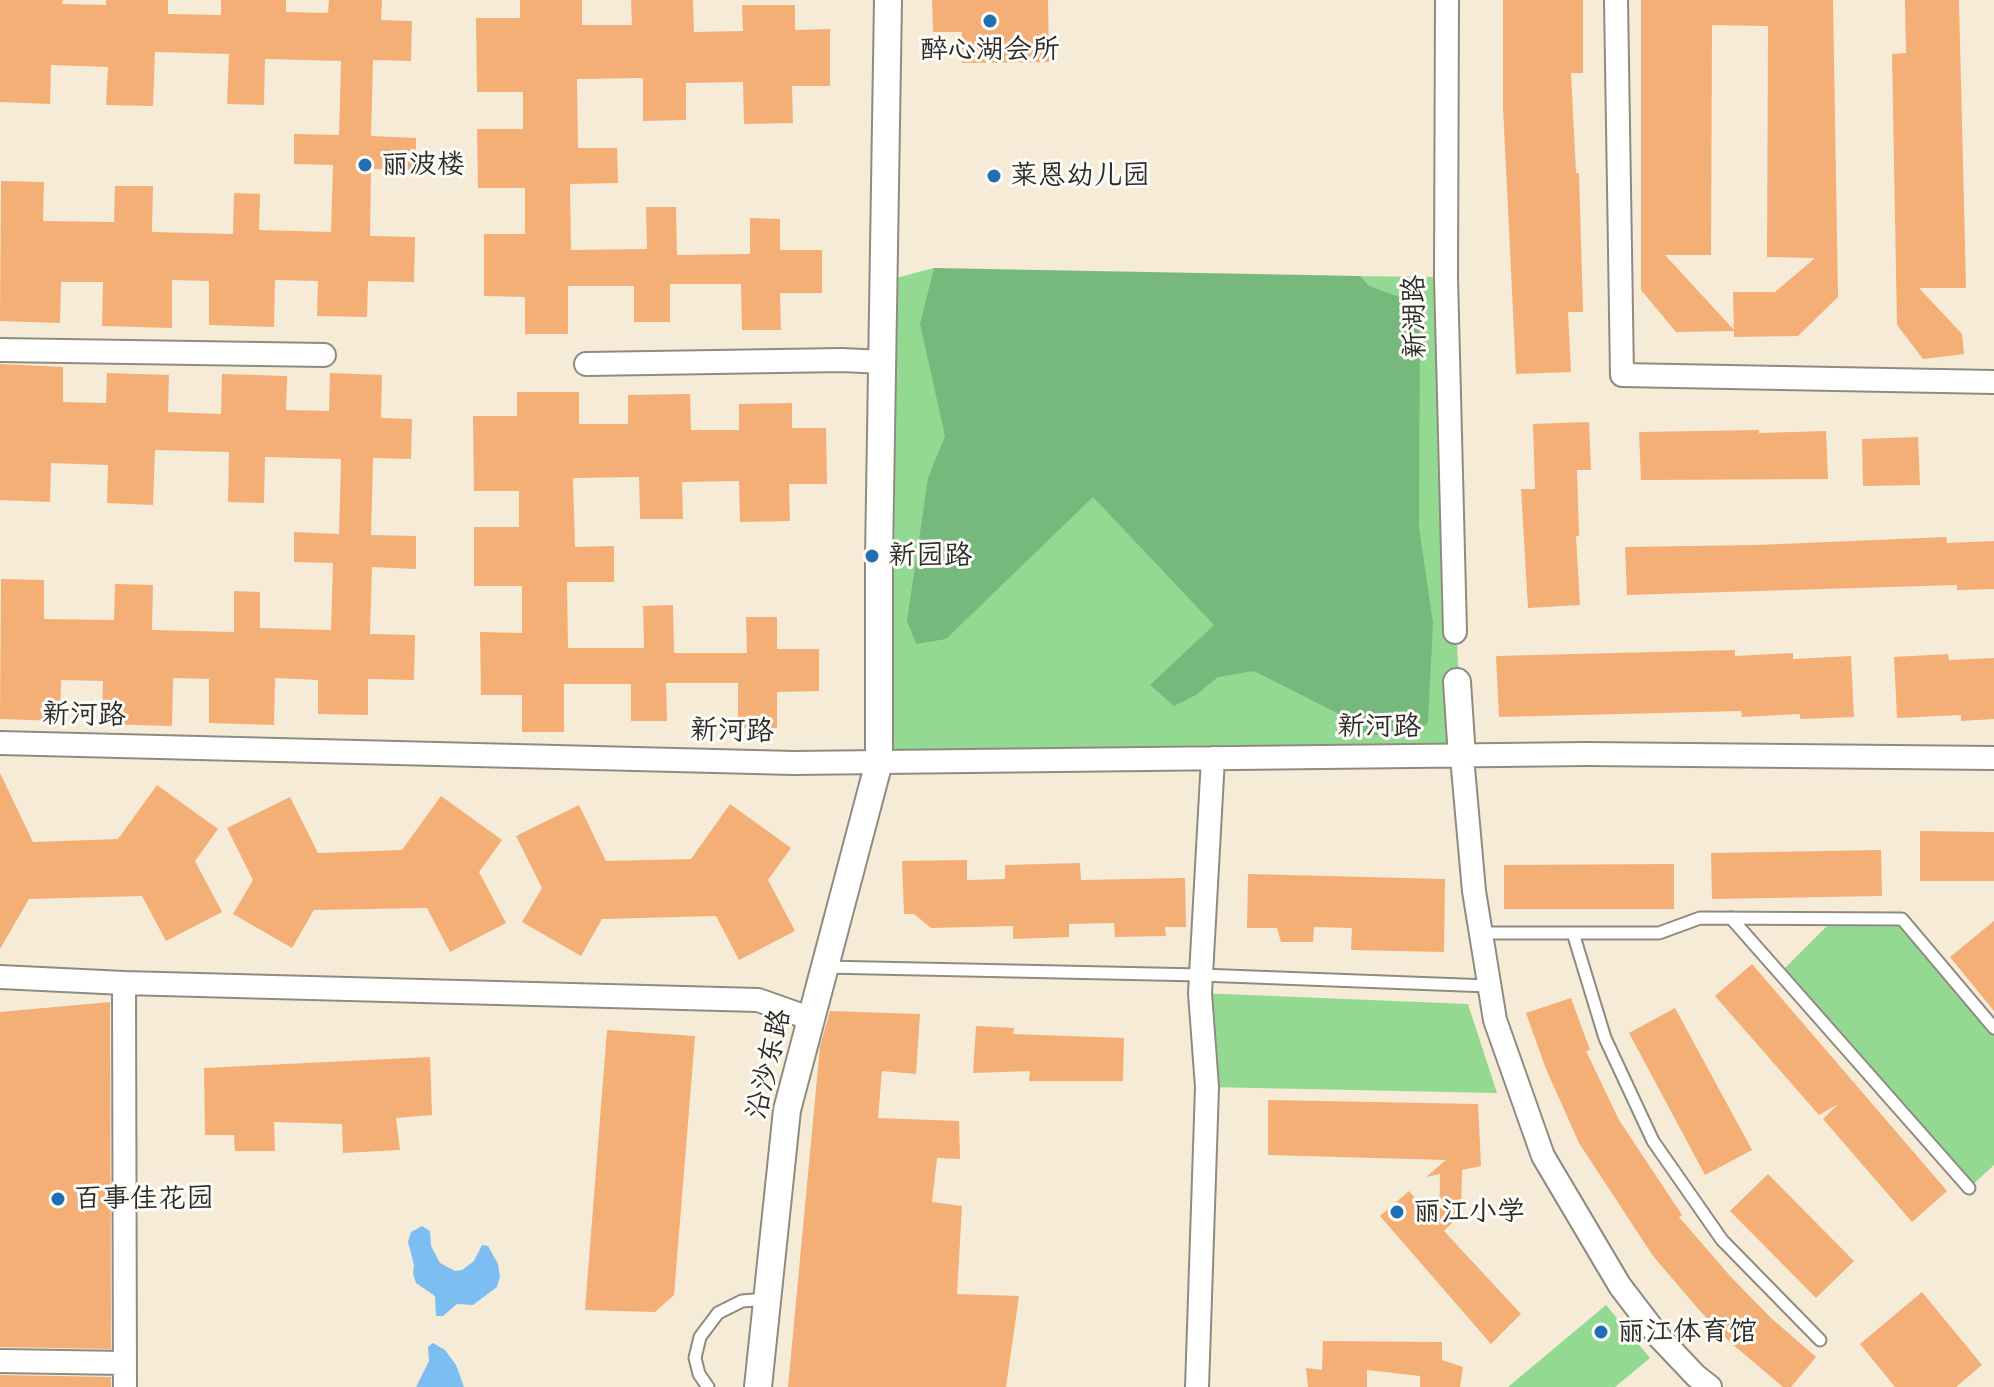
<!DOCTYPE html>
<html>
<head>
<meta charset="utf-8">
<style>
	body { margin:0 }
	canvas { display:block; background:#f6ebd7 }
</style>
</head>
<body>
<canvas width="1994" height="1387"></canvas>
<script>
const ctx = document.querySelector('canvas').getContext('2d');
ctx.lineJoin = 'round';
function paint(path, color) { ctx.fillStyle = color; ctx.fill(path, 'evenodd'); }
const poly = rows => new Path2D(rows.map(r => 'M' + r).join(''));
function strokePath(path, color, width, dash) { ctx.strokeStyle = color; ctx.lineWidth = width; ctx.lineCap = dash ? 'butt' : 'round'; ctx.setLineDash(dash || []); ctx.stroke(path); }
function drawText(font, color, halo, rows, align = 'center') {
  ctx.font = font + ' "Comic Neue","LXGW WenKai TC",sans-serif'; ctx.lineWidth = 6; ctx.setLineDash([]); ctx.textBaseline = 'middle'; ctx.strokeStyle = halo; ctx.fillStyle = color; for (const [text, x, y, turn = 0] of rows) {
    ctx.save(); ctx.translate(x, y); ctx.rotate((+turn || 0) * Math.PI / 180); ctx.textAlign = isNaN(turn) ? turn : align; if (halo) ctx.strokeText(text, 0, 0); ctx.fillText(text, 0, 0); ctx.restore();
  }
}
const green = poly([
	[934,268,1062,281,1135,274,1446,277,1450,475,1462,757,883,762,896,278],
	[1835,918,1902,919,1994,1028,1994,1165,1969,1188,1780,973],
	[1200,993,1468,1004,1497,1093,1207,1087],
	[1606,1305,1650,1358,1615,1387,1508,1387]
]);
const forest = poly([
	[934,268,1360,276,1369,286,1413,302,1420,326,1419,527,1433,623,1428,723,1412,735,1366,735,1337,713,1254,671,1218,677,1196,695,1174,706,1150,685,1214,625,1093,497,946,639,916,644,907,621,928,478,945,436,920,324]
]);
const water = poly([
	[422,1226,430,1231,431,1246,440,1263,455,1271,462,1270,474,1261,482,1245,488,1246,498,1264,500,1277,497,1287,473,1305,457,1304,443,1316,436,1316,435,1296,416,1283,413,1274,414,1265,408,1242,411,1232],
	[433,1343,445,1350,456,1365,464,1387,416,1387,429,1361,428,1347]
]);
const building = poly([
	[0,0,63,0,62,4,106,5,106,0,168,0,168,14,221,15,221,0,286,0,286,12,328,13,329,0,382,0,381,20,412,21,411,61,373,60,371,136,416,138,416,170,371,169,370,236,415,237,414,282,368,281,367,317,317,316,318,281,275,280,274,327,209,325,209,281,172,280,172,328,102,326,103,282,61,282,60,323,0,321,1,181,44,182,43,221,114,222,115,186,153,186,152,232,233,234,234,193,260,194,259,230,331,232,333,165,294,164,294,134,339,135,341,61,265,59,264,105,227,104,229,54,155,52,153,106,106,105,108,67,51,65,50,104,0,102],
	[520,0,582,0,582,25,632,25,631,0,693,0,694,32,743,31,742,5,795,5,795,30,830,29,830,86,792,86,793,123,744,124,743,82,686,83,686,120,643,121,643,78,577,79,578,148,617,148,618,183,570,184,571,250,647,249,646,207,676,207,677,255,750,254,750,218,780,219,780,250,822,250,822,293,780,293,781,330,742,330,741,284,670,284,670,322,634,322,634,286,568,286,568,334,525,334,525,297,484,296,484,234,525,234,525,188,478,188,477,129,523,129,523,92,477,92,476,18,520,18],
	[932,0,1048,0,1049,62,962,63,962,32,933,32],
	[1503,0,1583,0,1583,73,1571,73,1576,173,1579,173,1583,312,1568,312,1571,372,1516,374,1503,107],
	[1641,0,1833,0,1838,297,1798,336,1734,337,1734,331,1676,332,1641,290],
	[1712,25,1768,26,1767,257,1815,258,1775,292,1733,292,1734,330,1665,255,1711,255],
	[1905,0,1959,0,1966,288,1919,288,1962,334,1964,354,1923,359,1897,325,1892,54,1906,53],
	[0,364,63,367,63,402,106,403,107,373,169,375,168,412,221,414,222,374,287,376,286,410,329,411,330,373,382,375,381,418,412,419,411,459,373,458,371,535,416,536,416,569,372,567,370,634,415,635,414,680,368,679,368,715,318,714,318,680,275,678,274,725,209,723,209,679,173,678,172,726,102,724,103,681,61,680,60,721,0,719,1,579,44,580,44,619,114,620,115,584,153,585,152,630,234,632,234,591,260,592,260,628,331,630,333,563,294,562,294,532,339,534,341,459,265,457,264,503,228,502,229,452,155,450,153,505,107,503,108,465,51,463,50,502,0,500],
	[517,392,579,392,579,424,628,424,628,395,690,394,691,430,739,430,739,404,792,403,792,428,826,428,827,484,789,484,790,521,740,522,739,481,682,482,683,519,640,519,639,477,573,478,575,547,614,546,614,582,567,582,568,648,644,648,643,606,673,605,674,653,747,653,746,617,777,617,777,649,819,649,819,691,777,692,777,728,738,728,738,683,666,683,667,721,631,721,631,684,564,684,564,732,522,732,522,695,481,695,480,632,522,633,522,586,474,586,474,527,519,527,519,491,474,491,473,416,517,416],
	[1589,422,1591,470,1577,470,1579,536,1576,536,1580,605,1528,608,1521,489,1535,489,1533,424],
	[1759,430,1759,433,1826,431,1828,479,1641,480,1639,432],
	[1918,437,1920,485,1863,486,1862,439],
	[1946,537,1947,543,1994,541,1994,589,1957,590,1957,585,1627,595,1625,547,1757,545],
	[1735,650,1735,656,1793,653,1793,659,1851,656,1854,717,1800,719,1800,714,1742,717,1741,711,1499,717,1496,656],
	[1948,654,1949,660,1994,658,1994,719,1961,721,1961,715,1897,718,1894,657],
	[0,773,33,842,118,839,157,785,218,829,195,861,222,912,166,941,142,896,29,899,0,949],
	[441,796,502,840,479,872,506,923,450,952,427,908,314,910,292,948,233,914,253,880,227,828,290,797,318,853,402,850],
	[730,804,791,848,768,880,795,931,739,960,716,916,602,919,581,956,522,922,542,888,516,836,579,805,606,861,691,859],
	[1920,831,1994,832,1994,881,1920,881],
	[1881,850,1882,896,1712,899,1711,853],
	[967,860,967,880,1005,879,1005,865,1080,863,1081,880,1185,878,1186,927,1165,927,1166,936,1115,937,1114,923,1069,924,1069,937,1013,939,1013,926,931,928,914,914,904,914,902,861],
	[1674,864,1674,909,1504,909,1504,865],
	[1248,874,1445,879,1444,952,1351,950,1352,928,1314,927,1313,942,1281,942,1277,928,1247,928],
	[1994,921,1994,1011,1950,957],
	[1752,964,1947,1191,1912,1222,1823,1119,1838,1104,1819,1115,1715,996],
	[1571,998,1590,1050,1586,1051,1619,1120,1682,1215,1679,1217,1731,1277,1771,1318,1816,1357,1791,1387,1783,1387,1731,1343,1700,1311,1653,1256,1579,1143,1546,1069,1526,1013],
	[110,1002,111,1349,0,1347,0,1012],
	[1675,1008,1752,1150,1705,1175,1629,1033],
	[830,1011,920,1014,916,1074,882,1071,878,1118,959,1121,960,1159,937,1158,932,1202,962,1206,957,1294,1019,1296,1006,1387,788,1387,820,1046],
	[976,1026,1014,1028,1013,1034,1124,1038,1123,1081,1029,1081,1030,1071,973,1073],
	[607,1030,695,1036,674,1295,655,1312,585,1310],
	[430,1057,432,1115,396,1118,400,1150,343,1153,342,1124,274,1122,275,1151,235,1151,234,1135,205,1135,204,1068],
	[1268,1100,1478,1104,1481,1166,1462,1170,1461,1214,1444,1231,1521,1314,1491,1344,1380,1216,1409,1191,1439,1226,1440,1174,1426,1177,1446,1160,1268,1155],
	[1768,1174,1854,1261,1816,1298,1730,1211],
	[1922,1292,1982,1365,1956,1387,1895,1387,1860,1344],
	[1323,1341,1442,1342,1442,1360,1463,1367,1460,1387,1420,1387,1420,1376,1367,1370,1367,1387,1308,1387,1306,1368,1322,1370],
	[0,1375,111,1377,111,1387,0,1387]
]);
const service = poly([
	[1731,918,1969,1188],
	[1480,933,1659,933,1700,918,1902,919,1994,1028],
	[1573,933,1605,1038,1653,1141,1722,1240,1820,1340],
	[825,967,1201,975,1489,986],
	[708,1387,699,1374,695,1358,700,1337,718,1313,742,1301,767,1299]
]);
const minor = poly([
	[1447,0,1446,277,1455,632],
	[1616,0,1622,375,1994,382],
	[0,350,324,355],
	[586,364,842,360,883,362],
	[0,743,794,763,1587,754,1994,758],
	[1462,757,1474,891,1495,1020,1543,1156,1620,1286,1659,1337,1696,1376,1710,1387],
	[0,977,124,983],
	[0,1361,125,1363],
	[125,1387,124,983,758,1000,812,1019],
	[1197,1387,1207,1087,1200,993,1213,758]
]);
const tertiary = poly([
	[1457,682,1462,757],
	[758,1387,787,1110,879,762,879,557,888,0]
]);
const markers = [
	[990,21,8,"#1f6fb2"],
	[365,165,8,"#1f6fb2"],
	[994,176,8,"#1f6fb2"],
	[872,556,8,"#1f6fb2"],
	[58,1199,8,"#1f6fb2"],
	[1397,1212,8,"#1f6fb2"],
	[1601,1332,8,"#1f6fb2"]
];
const poiNames = [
	["醉心湖会所",990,50,"center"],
	["丽波楼",381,165],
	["莱恩幼儿园",1010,176],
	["新园路",888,556],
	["百事佳花园",74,1199],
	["丽江小学",1413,1212],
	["丽江体育馆",1617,1332]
];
const streetNames = [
	["新湖路",1415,317,-91],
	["新河路",84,715,1],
	["新河路",1379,727],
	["新河路",732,731,1],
	["沿沙东路",769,1064,-77]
];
paint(green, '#94d992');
paint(forest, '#77b97c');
paint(water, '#7cbef1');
paint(building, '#f4af76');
strokePath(service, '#908b81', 15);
strokePath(minor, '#908b81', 26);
strokePath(tertiary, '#908b81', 30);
strokePath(service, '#fff', 11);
strokePath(minor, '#fff', 22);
strokePath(tertiary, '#fff', 26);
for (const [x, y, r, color] of markers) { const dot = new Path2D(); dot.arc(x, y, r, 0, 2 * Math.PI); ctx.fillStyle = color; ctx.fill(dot); strokePath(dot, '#fdfcf7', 3); }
drawText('28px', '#2b2b2b', '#fdfcf7', poiNames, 'left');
drawText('28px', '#2b2b2b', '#fdfcf7', streetNames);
</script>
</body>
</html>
